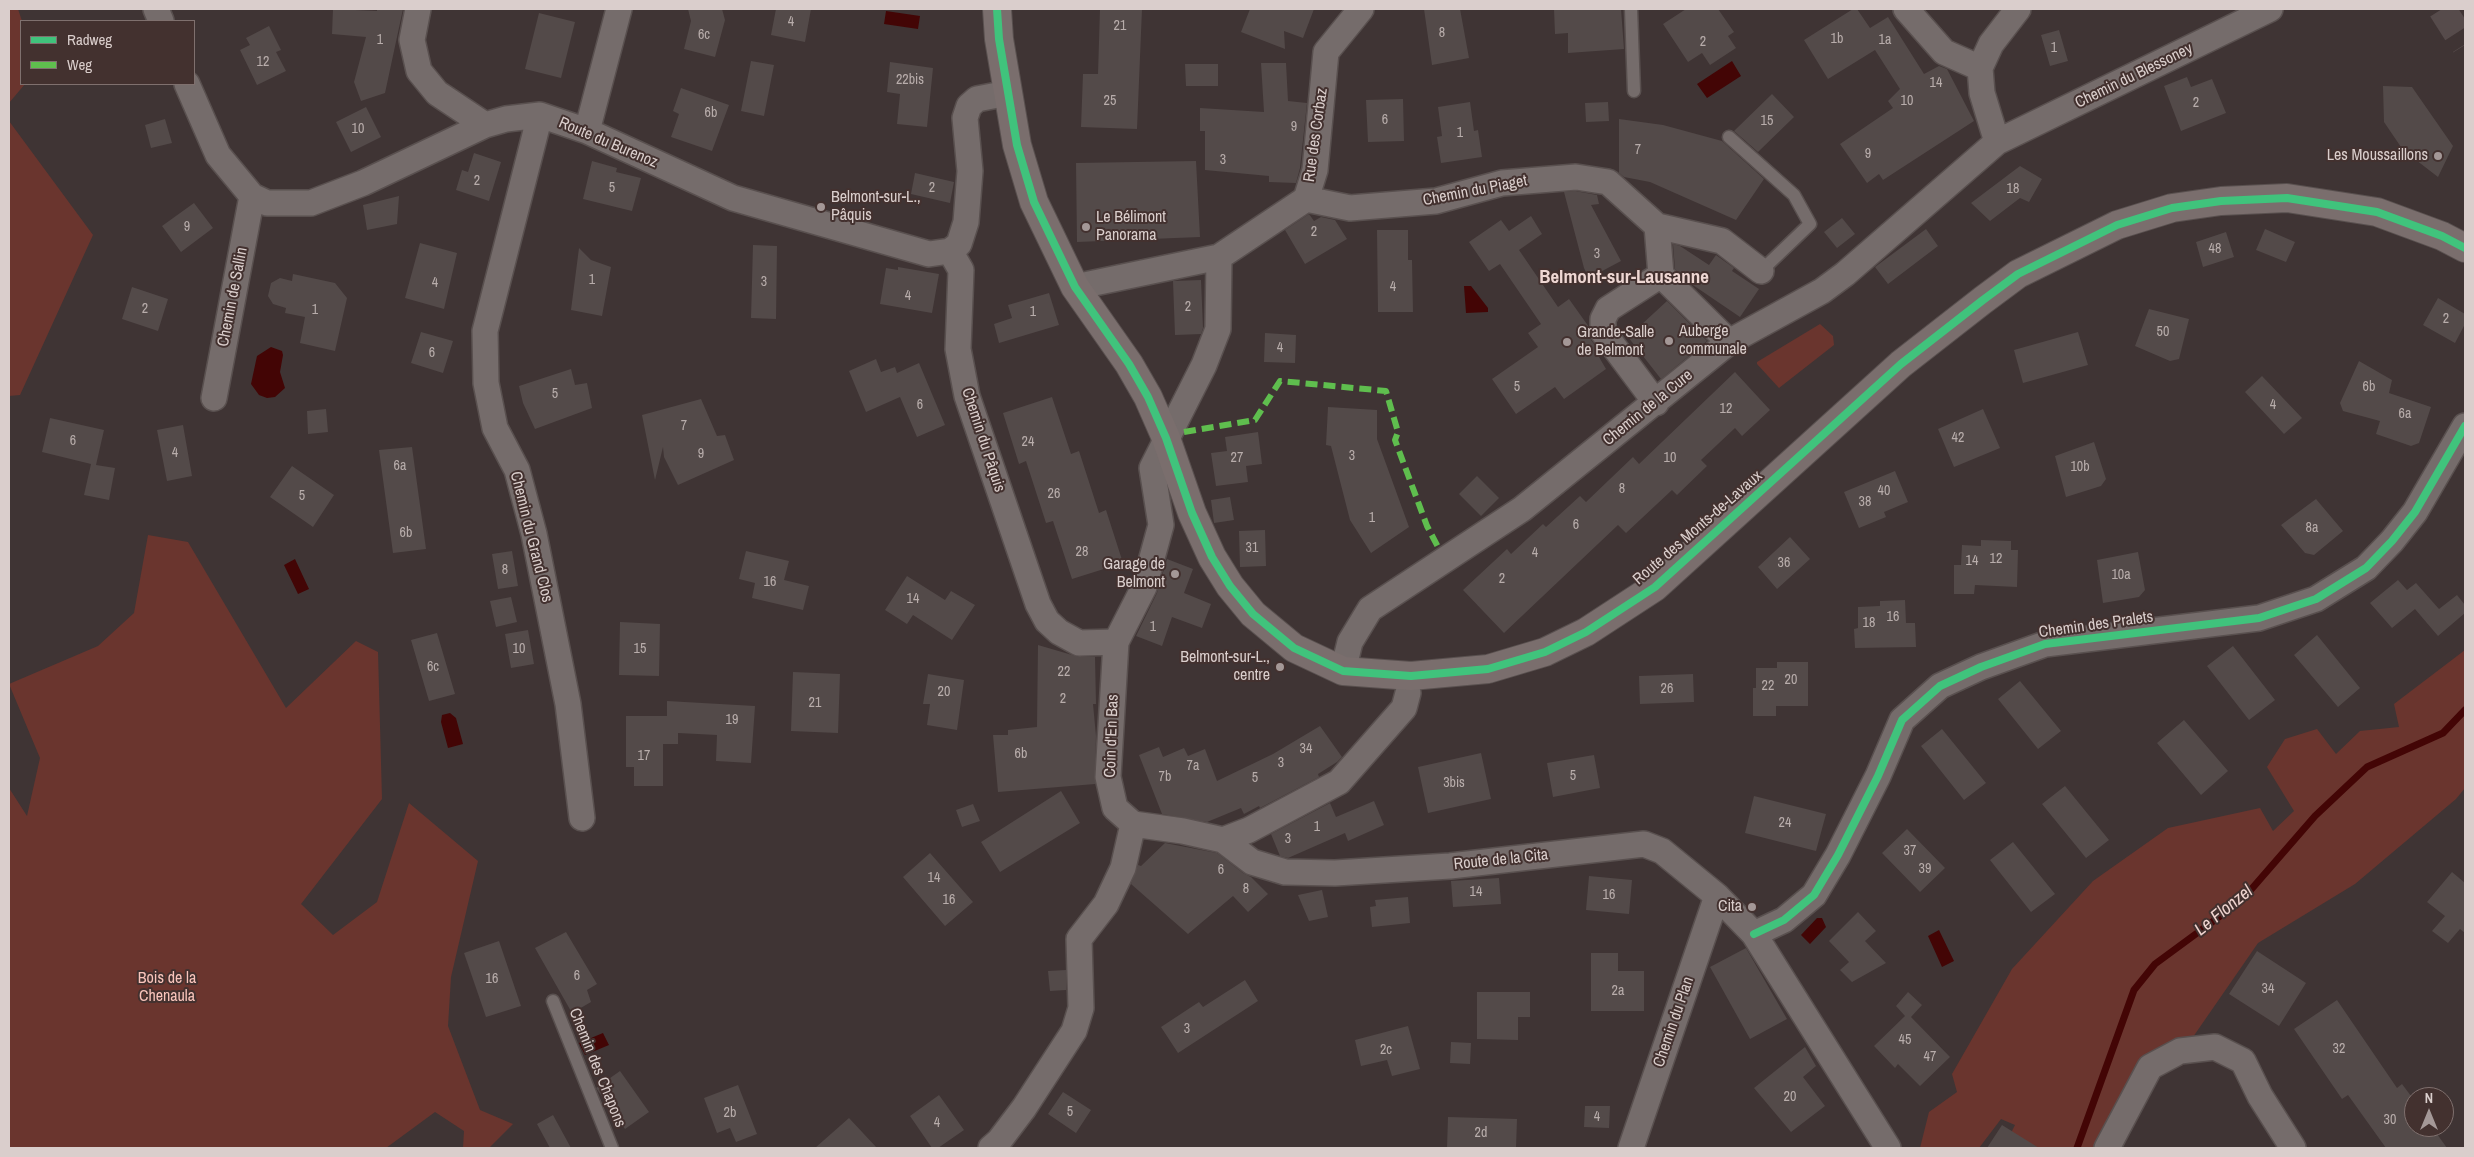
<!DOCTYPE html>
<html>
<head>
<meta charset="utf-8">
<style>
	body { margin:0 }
	#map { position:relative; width:2474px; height:1157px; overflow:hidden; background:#3f3434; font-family:"Archivo Narrow",sans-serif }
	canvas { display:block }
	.frame { position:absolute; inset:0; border:10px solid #dacecc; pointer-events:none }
	.legend { position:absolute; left:20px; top:20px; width:175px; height:65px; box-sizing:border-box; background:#43312f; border:1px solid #7f706e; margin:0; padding:6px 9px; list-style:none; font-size:15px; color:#dacecc }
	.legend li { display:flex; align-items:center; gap:10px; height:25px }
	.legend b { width:25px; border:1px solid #7f706e }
	.north { position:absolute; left:2404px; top:1087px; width:50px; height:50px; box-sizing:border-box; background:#43312f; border:1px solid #7f706e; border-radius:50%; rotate:0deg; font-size:14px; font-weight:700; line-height:20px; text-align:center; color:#dacecc }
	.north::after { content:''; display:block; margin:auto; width:18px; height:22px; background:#a49897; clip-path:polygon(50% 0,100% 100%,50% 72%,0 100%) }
</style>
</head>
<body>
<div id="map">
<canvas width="2474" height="1157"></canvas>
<div class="frame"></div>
<ul class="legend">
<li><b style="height:6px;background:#40c37c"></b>Radweg</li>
<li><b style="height:6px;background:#5fbe4e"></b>Weg</li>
</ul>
<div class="north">N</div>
</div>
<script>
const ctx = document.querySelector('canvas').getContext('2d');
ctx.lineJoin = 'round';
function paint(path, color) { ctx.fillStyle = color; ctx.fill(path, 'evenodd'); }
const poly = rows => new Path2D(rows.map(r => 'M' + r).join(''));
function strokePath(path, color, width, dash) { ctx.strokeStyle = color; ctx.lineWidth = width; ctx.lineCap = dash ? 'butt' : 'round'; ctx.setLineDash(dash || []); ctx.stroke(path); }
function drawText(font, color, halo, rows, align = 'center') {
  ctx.font = font + ' "Archivo Narrow",sans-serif'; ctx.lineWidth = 4; ctx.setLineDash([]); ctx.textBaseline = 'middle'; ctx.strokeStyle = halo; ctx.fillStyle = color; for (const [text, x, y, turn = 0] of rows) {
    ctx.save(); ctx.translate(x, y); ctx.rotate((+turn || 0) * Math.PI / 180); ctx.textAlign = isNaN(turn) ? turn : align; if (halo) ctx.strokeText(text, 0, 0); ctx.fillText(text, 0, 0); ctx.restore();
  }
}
const green = poly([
	[9,9,18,9,22,21,21,84,25,84,9,103],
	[9,121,93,235,20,395,9,396],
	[1820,324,1833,336,1834,345,1779,388,1757,364,1757,362],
	[148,535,188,542,286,708,356,641,378,652,382,799,301,904,333,935,377,902,409,803,478,861,451,977,448,1026,480,1110,513,1124,489,1148,463,1148,464,1131,435,1112,386,1148,9,1148,9,788,27,816,40,758,9,684,98,646,134,613],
	[2465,650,2465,788,2456,799,2355,884,2258,943,2193,1037,2144,1062,2096,1148,2015,1148,2007,1141,2015,1125,2001,1119,1979,1148,1920,1148,1929,1112,1957,1092,1952,1074,2012,969,2093,881,2168,828,2260,808,2273,831,2294,811,2267,767,2285,739,2317,729,2336,754,2360,731,2399,727,2394,704]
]);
const water = poly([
	[886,11,920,16,918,29,884,24],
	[1732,61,1741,76,1707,98,1697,84],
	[1464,286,1471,286,1488,308,1488,312,1466,313],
	[271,347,282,351,283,355,280,372,285,388,275,397,267,398,259,395,251,384,257,356],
	[295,559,309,589,298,594,284,565],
	[450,713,456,718,463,744,448,748,441,722,442,715],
	[1817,918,1822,918,1826,927,1810,944,1801,935],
	[1939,930,1954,961,1942,967,1928,936],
	[603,1033,609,1045,585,1055,579,1043]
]);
const stream = poly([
	[2077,1148,2134,990,2155,964,2242,900,2315,816,2367,767,2443,733,2465,710]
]);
const building = poly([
	[333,9,377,11,377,9,403,9,385,93,361,101,354,82,366,37,332,34],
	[688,9,722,9,725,20,715,57,684,49,691,21],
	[776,9,811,9,805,42,771,35],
	[1100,9,1142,9,1137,129,1081,127,1083,74,1098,74],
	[1250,9,1314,9,1303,38,1284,31,1285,49,1241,32],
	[1424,9,1460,9,1469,58,1432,65],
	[1554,9,1621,9,1624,49,1568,53,1568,33,1555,34],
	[1686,9,1718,9,1734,32,1728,36,1736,48,1710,65,1702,53,1688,62,1663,24],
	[1853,9,1857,9,1870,28,1888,17,1924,74,1939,66,1947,69,1974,121,1883,180,1879,174,1867,183,1840,144,1893,108,1888,101,1900,89,1875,50,1828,79,1804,40],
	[539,13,575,22,561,78,525,69],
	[269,26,281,50,276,52,286,71,257,85,240,50,250,45,246,38],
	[2059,30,2068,61,2050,66,2041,35],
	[751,61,774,65,764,116,741,111],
	[890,62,933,68,927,127,897,124,900,94,887,92],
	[1261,63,1286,63,1288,101,1307,103,1300,168,1296,183,1269,182,1269,176,1205,170,1205,131,1200,131,1200,108,1264,112],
	[1185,64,1218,64,1218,86,1186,86],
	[2187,77,2191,87,2212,79,2226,113,2181,131,2164,86],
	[2383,86,2412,87,2453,146,2438,177,2403,150,2384,122],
	[681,88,729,105,712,151,671,137,679,114,673,111],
	[1772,94,1794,117,1758,152,1734,131],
	[1403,99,1404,141,1368,142,1366,100],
	[1470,102,1474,131,1478,130,1482,157,1441,163,1437,137,1442,136,1438,107],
	[1608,102,1609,121,1586,122,1585,103],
	[366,107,381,137,351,152,336,122],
	[165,119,172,143,151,148,145,125],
	[1619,119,1663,125,1722,141,1764,179,1736,220,1650,182,1624,177,1619,173],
	[474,153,501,162,489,201,456,190,462,170,468,172],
	[592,161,617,168,616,172,641,178,632,211,583,199],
	[1196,161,1200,237,1077,242,1076,163],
	[2020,166,2042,179,2029,202,2020,198,1990,221,1971,203],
	[915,173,954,182,950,203,911,194],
	[1575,191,1597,195,1599,204,1591,205,1621,261,1589,278,1584,268,1564,192],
	[399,196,397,224,367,230,363,205],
	[194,203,213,228,181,252,162,226],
	[1309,214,1314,221,1321,217,1335,220,1347,239,1305,264,1285,230],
	[1531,216,1542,234,1519,250,1558,307,1569,299,1589,327,1591,340,1602,355,1599,357,1606,369,1564,399,1555,387,1516,414,1492,379,1538,347,1528,333,1541,324,1500,264,1489,271,1469,242,1501,220,1509,231],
	[1842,218,1855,234,1837,248,1824,232],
	[1926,229,1938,246,1888,284,1875,267],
	[2265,229,2295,242,2286,262,2256,250],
	[1377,230,1408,230,1408,260,1412,260,1413,312,1378,312],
	[2226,232,2234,257,2203,267,2196,242],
	[420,243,457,253,444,309,405,298],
	[1673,244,1680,246,1709,265,1716,255,1734,268,1732,271,1759,289,1740,317,1687,281,1675,269],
	[753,245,777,246,776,319,751,318],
	[579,248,591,260,611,267,602,316,571,310],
	[898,267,939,274,932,313,880,304,886,268,898,270],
	[293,274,335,283,347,298,335,351,300,343,305,317,285,313,286,308,273,304,268,296,271,283,280,278,292,281],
	[1201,280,1203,328,1201,334,1175,335,1173,281],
	[132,287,168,299,158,331,122,319],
	[1049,293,1059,325,999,343,994,324,1012,318,1008,305],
	[2438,298,2465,314,2465,324,2455,343,2423,325],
	[1667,301,1707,341,1661,379,1628,337],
	[2149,309,2189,319,2179,359,2170,361,2135,346],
	[421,332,453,341,443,373,411,363],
	[2078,332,2088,365,2023,383,2014,350],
	[1265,333,1296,335,1295,363,1264,362],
	[876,359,881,372,895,367,897,373,919,363,945,425,917,437,900,397,866,412,849,371],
	[2359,361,2392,380,2389,393,2431,407,2419,443,2411,446,2376,434,2380,421,2343,411,2340,403],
	[571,369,575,385,587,383,592,408,535,429,523,403,519,386],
	[1735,372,1770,410,1742,436,1735,428,1701,460,1707,466,1677,495,1672,490,1626,533,1618,525,1504,633,1463,590,1507,549,1511,554,1543,524,1546,527,1580,496,1586,502,1633,457,1639,464],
	[2262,376,2302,418,2284,434,2245,392],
	[1052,397,1071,454,1079,451,1099,513,1106,510,1123,563,1072,579,1053,521,1046,523,1026,461,1019,464,1003,413],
	[701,399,717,436,725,435,734,460,678,485,664,457,663,447,655,480,642,415],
	[1328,407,1377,410,1377,439,1409,527,1371,553,1350,520,1331,446,1326,445],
	[326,409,328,432,308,434,307,411],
	[1983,409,2000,448,1954,467,1938,429],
	[50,418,104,430,96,465,115,468,109,500,84,495,91,464,42,452],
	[183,425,192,476,167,481,157,430],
	[1258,432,1262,464,1246,466,1248,482,1216,486,1211,453,1227,451,1225,437],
	[2094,442,2106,479,2101,486,2066,497,2055,456],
	[412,447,426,549,393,553,379,450],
	[292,466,334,495,313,527,270,497],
	[1895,471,1908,502,1884,512,1886,517,1859,528,1844,492],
	[1477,476,1499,498,1481,516,1459,494],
	[1230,497,1234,520,1214,523,1211,500],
	[2316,499,2343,531,2314,555,2305,553,2281,525],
	[1265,530,1266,566,1240,567,1239,531],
	[1790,537,1810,559,1777,589,1758,567],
	[1981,540,2011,541,2011,550,2018,550,2017,587,1975,585,1974,594,1954,594,1954,565,1961,565,1962,545,1981,546],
	[512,551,518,586,498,589,492,554],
	[746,551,789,561,784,580,809,586,803,610,752,598,755,583,739,579],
	[2138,552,2145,590,2139,597,2103,603,2097,560],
	[1167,559,1193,569,1184,593,1211,604,1202,628,1172,617,1162,646,1136,636,1157,593],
	[907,576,945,600,951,591,975,605,952,640,913,615,907,624,885,610],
	[2398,580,2407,590,2416,583,2439,609,2457,595,2465,605,2465,613,2438,636,2415,609,2392,628,2370,603],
	[511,597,517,622,496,627,490,601],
	[1905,600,1906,623,1915,623,1916,647,1855,648,1854,629,1858,628,1858,607,1880,606,1880,601],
	[620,622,660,624,659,676,619,675],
	[528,630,534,664,511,668,505,634],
	[437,633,455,694,429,701,411,640],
	[2317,635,2360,688,2338,707,2294,655],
	[1038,645,1079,657,1095,657,1096,704,1093,704,1096,736,1095,784,998,792,993,735,1008,735,1008,730,1037,727],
	[2233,646,2275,700,2249,720,2207,666],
	[1777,662,1808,662,1808,706,1776,706,1776,716,1753,716,1753,688,1756,688,1756,668,1777,668],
	[793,672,840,674,838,733,791,731],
	[928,674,964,680,957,730,927,725,930,704,923,704],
	[1693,674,1694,702,1640,704,1639,676],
	[2020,681,2061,731,2038,749,1998,699],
	[667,701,755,706,751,763,716,761,717,735,678,733,678,744,663,744,663,786,634,786,634,767,626,767,626,716,667,716],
	[2184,720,2228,771,2201,795,2157,743],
	[1320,726,1342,757,1337,762,1318,774,1319,777,1260,808,1259,806,1244,814,1241,808,1207,822,1162,814,1139,755,1159,747,1163,757,1184,748,1188,756,1205,749,1217,781,1273,754],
	[1942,729,1986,783,1964,800,1921,746],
	[1481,753,1491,799,1428,813,1418,767],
	[1594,755,1600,788,1553,797,1547,763],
	[2065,786,2109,840,2086,858,2042,804],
	[1061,791,1080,823,1000,872,981,842],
	[1754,796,1826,814,1816,851,1745,833],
	[1374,801,1384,825,1348,841,1345,833,1288,858,1280,856,1271,834,1330,803,1336,817],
	[973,804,980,821,962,827,956,810],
	[1907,829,1945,868,1920,892,1882,853],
	[2013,842,2055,894,2031,912,1990,860],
	[1165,843,1217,853,1243,873,1251,877,1268,894,1248,912,1233,896,1188,934,1131,884,1138,865,1141,866],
	[930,853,973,902,945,926,903,877],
	[2452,872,2465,883,2465,933,2460,929,2448,943,2432,931,2445,916,2427,902],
	[1589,876,1632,880,1629,914,1586,910],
	[1499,878,1501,904,1453,907,1451,881],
	[1322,890,1328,917,1309,921,1298,895],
	[1408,897,1410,923,1372,927,1370,907,1376,906,1375,900],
	[1858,912,1876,931,1865,941,1886,963,1852,982,1840,970,1849,962,1829,941],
	[566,932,597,984,587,990,591,1002,572,1013,535,948],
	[499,941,521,1006,486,1017,464,953],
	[1746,948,1787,1019,1750,1039,1710,967],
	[2257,951,2306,983,2279,1026,2229,994],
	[1591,953,1618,953,1618,971,1644,971,1644,1011,1591,1011],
	[1066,970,1066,990,1050,991,1048,971],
	[1245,980,1258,1001,1178,1053,1161,1027,1199,1002,1203,1007],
	[1477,992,1530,992,1530,1017,1518,1017,1518,1040,1477,1039],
	[1908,992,1922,1005,1911,1017,1950,1057,1920,1086,1898,1064,1895,1068,1874,1046,1905,1016,1896,1006],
	[2337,1000,2397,1088,2402,1084,2414,1100,2414,1127,2432,1127,2447,1148,2386,1148,2348,1095,2342,1099,2294,1029],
	[1408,1026,1420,1069,1392,1076,1387,1060,1361,1066,1355,1040],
	[1451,1042,1471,1043,1470,1064,1450,1063],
	[1805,1047,1816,1066,1803,1077,1825,1106,1791,1132,1754,1088],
	[620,1071,649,1112,625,1129,596,1088],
	[738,1085,757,1134,736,1142,730,1128,717,1133,704,1098],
	[1063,1092,1091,1110,1076,1133,1048,1114],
	[939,1095,964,1130,938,1148,932,1148,910,1116],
	[1585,1106,1610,1106,1609,1128,1584,1127],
	[553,1115,571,1148,550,1148,537,1124],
	[1448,1117,1517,1119,1516,1148,1447,1148],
	[849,1118,877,1148,815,1148],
	[2002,1125,2039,1148,1987,1148]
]);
const highwayTunnel = poly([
	[2442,9,2465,45]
]);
const lane = poly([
	[1631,9,1634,91],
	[1729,137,1794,195,1810,224,1761,271],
	[553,1001,612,1148]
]);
const street = poly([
	[156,9,161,21],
	[418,9,412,40,419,71,437,93,485,125],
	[1906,9,1944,52,1980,68],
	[187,84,218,155,252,196,267,203,311,203,363,183,485,125,506,119,540,115,587,131,733,198,929,254,950,251],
	[540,115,485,331,486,383,495,428,517,470,534,534,568,704,582,818],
	[587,131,619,9],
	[1997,142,1982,93,1980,68,1991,44,2018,9],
	[1306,199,1350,208,1436,201,1502,183,1576,177,1608,182,1657,226],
	[950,251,961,270,958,349,967,396,1038,604,1047,621,1059,632,1079,643,1116,642],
	[950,251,959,244,966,222,970,171,965,118,969,106,977,99,1008,93],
	[1219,257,1218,329,1204,365,1152,468,1161,525,1144,587,1116,642,1108,777,1115,808,1133,824,1183,831,1223,840,1249,830,1339,782,1404,708,1408,693],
	[1075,287,1219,257,1306,199,1315,170,1326,52,1361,9],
	[1729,342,1661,275,1657,226,1722,241,1761,271],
	[214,398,252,196],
	[1656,403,1603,332,1603,319,1608,309,1661,275],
	[1343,671,1350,642,1370,609,1522,509,1729,342,1822,291,1845,274,1997,142,2270,9],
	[1223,840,1252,862,1285,872,1335,873,1450,866,1644,844,1662,851,1717,896,1754,934,1888,1148],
	[1754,934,1784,920,1814,895,1838,855,1878,776,1902,720,1940,686,1981,667,2045,644,2259,618,2316,599,2366,568,2392,541,2415,512,2465,426],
	[991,1148,999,1141,1024,1108,1074,1031,1081,1008,1079,939,1106,904,1123,868,1133,824],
	[1631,1148,1717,896],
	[2107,1148,2150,1067,2180,1051,2215,1047,2243,1061,2260,1096,2293,1148]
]);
const secondary = poly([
	[997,9,999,39,1017,145,1034,202,1075,287,1129,364,1148,397,1166,438,1192,513,1212,557,1230,586,1253,614,1294,648,1343,671,1411,676,1488,669,1545,652,1586,632,1655,587,1901,364,1983,300,2018,274,2117,225,2172,208,2221,201,2287,198,2377,212,2442,236,2465,248]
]);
const quiet = poly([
	[1184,432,1255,420,1280,381,1386,391,1398,432,1395,440,1427,526,1438,547]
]);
const cycleway = poly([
	[997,9,999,39,1017,145,1034,202,1075,287,1129,364,1148,397,1166,438,1192,513,1212,557,1230,586,1253,614,1294,648,1343,671,1411,676,1488,669,1545,652,1586,632,1655,587,1901,364,1983,300,2018,274,2117,225,2172,208,2221,201,2287,198,2377,212,2442,236,2465,248],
	[1754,934,1784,920,1814,895,1838,855,1878,776,1902,720,1940,686,1981,667,2045,644,2259,618,2316,599,2366,568,2392,541,2415,512,2465,426]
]);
const markers = [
	[2438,156,5,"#a49897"],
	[821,207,5,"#a49897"],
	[1086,227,5,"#a49897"],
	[1669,341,5,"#a49897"],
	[1567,342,5,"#a49897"],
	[1175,574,5,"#a49897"],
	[1280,667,5,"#a49897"],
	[1752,907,5,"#a49897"]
];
const numberNames = [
	["4",791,22],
	["21",1120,26],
	["8",1442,33],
	["6c",704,35],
	["1b",1837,39],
	["1",380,40],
	["1a",1885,40],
	["2",1703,42],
	["1",2054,48],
	["12",263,62],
	["22bis",910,80],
	["14",1936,83],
	["25",1110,101],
	["10",1907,101],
	["2",2196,103],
	["6b",711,113],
	["6",1385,120],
	["15",1767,121],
	["9",1294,127],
	["10",358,129],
	["1",1460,133],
	["7",1638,150],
	["9",1868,154],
	["3",1223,160],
	["2",477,181],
	["5",612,188],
	["2",932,188],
	["18",2013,189],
	["9",187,227],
	["2",1314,232],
	["48",2215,249],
	["3",1597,254],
	["1",592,280],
	["3",764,282],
	["4",435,283],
	["4",1393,287],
	["4",908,296],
	["2",1188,307],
	["2",145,309],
	["1",315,310],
	["1",1033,312],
	["2",2446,319],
	["50",2163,332],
	["4",1280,348],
	["6",432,353],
	["5",1517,387],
	["6b",2369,387],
	["5",555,394],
	["6",920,405],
	["4",2273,405],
	["12",1726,409],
	["6a",2405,414],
	["7",684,426],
	["42",1958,438],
	["6",73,441],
	["24",1028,442],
	["4",175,453],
	["9",701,454],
	["3",1352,456],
	["27",1237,458],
	["10",1670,458],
	["6a",400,466],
	["10b",2080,467],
	["8",1622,489],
	["40",1884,491],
	["26",1054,494],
	["5",302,496],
	["38",1865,502],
	["1",1372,518],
	["6",1576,525],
	["8a",2312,528],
	["6b",406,533],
	["31",1252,548],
	["28",1082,552],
	["4",1535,553],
	["12",1996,559],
	["14",1972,561],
	["36",1784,563],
	["8",505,570],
	["10a",2121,575],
	["2",1502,579],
	["16",770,582],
	["14",913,599],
	["16",1893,617],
	["18",1869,623],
	["1",1153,627],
	["10",519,649],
	["15",640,649],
	["6c",433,667],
	["22",1064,672],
	["20",1791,680],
	["22",1768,686],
	["26",1667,689],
	["20",944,692],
	["2",1063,699],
	["21",815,703],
	["19",732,720],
	["34",1306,749],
	["6b",1021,754],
	["17",644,756],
	["3",1281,763],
	["7a",1193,766],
	["5",1573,776],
	["7b",1165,777],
	["5",1255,778],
	["3bis",1454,783],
	["24",1785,823],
	["1",1317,827],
	["3",1288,839],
	["37",1910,851],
	["39",1925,869],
	["6",1221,870],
	["14",934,878],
	["8",1246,889],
	["14",1476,892],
	["16",1609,895],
	["16",949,900],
	["6",577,976],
	["16",492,979],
	["34",2268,989],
	["2a",1618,991],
	["3",1187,1029],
	["45",1905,1040],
	["32",2339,1049],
	["2c",1386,1050],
	["47",1930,1057],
	["20",1790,1097],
	["5",1070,1112],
	["2b",730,1113],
	["4",1597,1117],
	["30",2390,1120],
	["4",937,1123],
	["2d",1481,1133]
];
const streetNames = [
	["Chemin du Blessoney",2134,76,-26],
	["Rue des Corbaz",1316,135,-82],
	["Route du Burenoz",608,143,23],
	["Chemin du Piaget",1475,191,-11],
	["Chemin de Sallin",233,297,-79],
	["Chemin de la Cure",1648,408,-39],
	["Chemin du Pâquis",983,440,72],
	["Route des Monts-de-Lavaux",1698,528,-41],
	["Chemin du Grand Clos",531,537,76],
	["Chemin des Pralets",2096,625,-8],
	["Coin d'En Bas",1112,736,-88],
	["Route de la Cita",1501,860,-6],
	["Chemin du Plan",1674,1022,-71],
	["Chemin des Chapons",597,1068,68]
];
const poiNames = [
	["Les Moussaillons",2428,156],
	["Belmont-sur-L.,",831,198,"left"],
	["Pâquis",831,216,"left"],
	["Le Bélimont",1096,218,"left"],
	["Panorama",1096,236,"left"],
	["Auberge",1679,332,"left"],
	["communale",1679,350,"left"],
	["Grande-Salle",1577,333,"left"],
	["de Belmont",1577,351,"left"],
	["Garage de",1165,565],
	["Belmont",1165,583],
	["Belmont-sur-L.,",1270,658],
	["centre",1270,676],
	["Cita",1742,907]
];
const parkNames = [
	["Bois de la",167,979],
	["Chenaula",167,997]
];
const waterNames = [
	["Le Flonzel",2224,911,-39]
];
const quarterNames = [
	["Belmont-sur-Lausanne",1624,278]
];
paint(green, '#6a352e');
paint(water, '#430505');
strokePath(stream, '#430505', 7);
paint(building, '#534a49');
strokePath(highwayTunnel, '#564b4b', 28, [28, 14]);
strokePath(lane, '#59504f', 15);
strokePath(street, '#59504f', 28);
strokePath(secondary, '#59504f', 30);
strokePath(lane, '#756c6b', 12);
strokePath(street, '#756c6b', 25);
strokePath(secondary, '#7a6e6d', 28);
strokePath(quiet, '#5fbe4e', 6, [12, 6]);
strokePath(cycleway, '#40c37c', 8);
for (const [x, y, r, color] of markers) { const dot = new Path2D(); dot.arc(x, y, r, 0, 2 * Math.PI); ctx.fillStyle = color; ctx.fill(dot); strokePath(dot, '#43312f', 2); }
drawText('14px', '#b8adab', null, numberNames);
drawText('16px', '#dacecc', '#43312f', streetNames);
drawText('16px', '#dacecc', '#43312f', poiNames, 'right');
drawText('16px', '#f9c4bb', '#43312f', parkNames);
drawText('italic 18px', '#f0d5d0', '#43312f', waterNames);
drawText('bold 19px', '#eed7d3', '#43312f', quarterNames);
</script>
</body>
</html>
